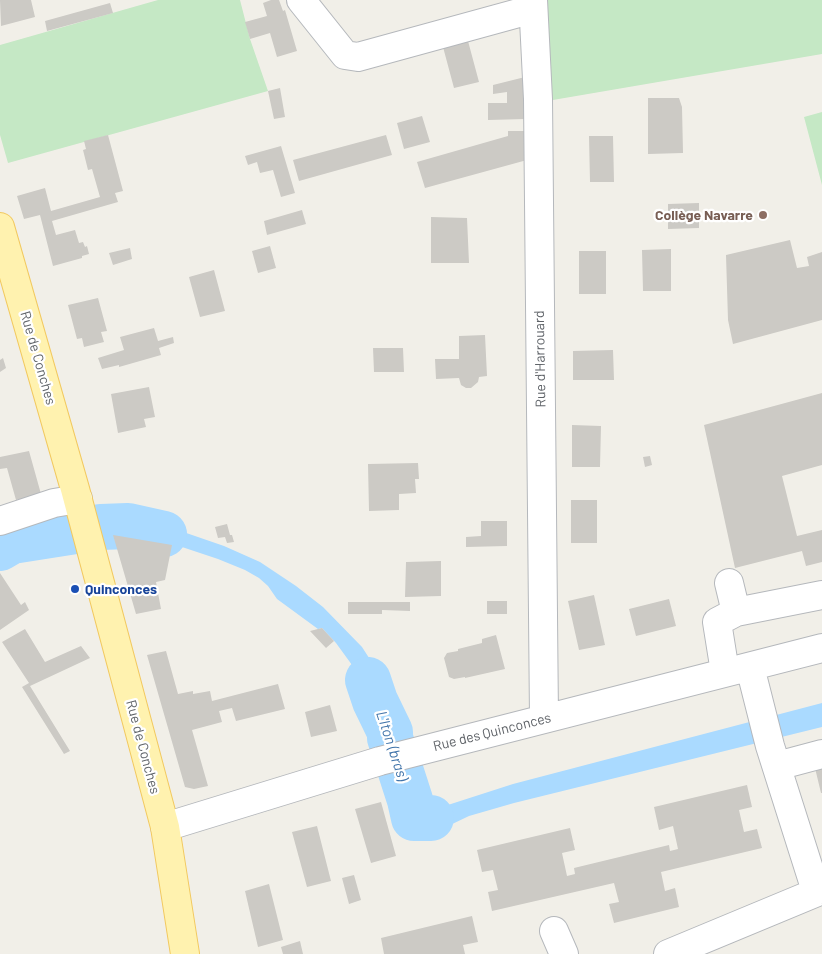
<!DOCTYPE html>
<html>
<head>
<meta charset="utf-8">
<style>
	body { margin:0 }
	canvas { display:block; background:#f1efe8 }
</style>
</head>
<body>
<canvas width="822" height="954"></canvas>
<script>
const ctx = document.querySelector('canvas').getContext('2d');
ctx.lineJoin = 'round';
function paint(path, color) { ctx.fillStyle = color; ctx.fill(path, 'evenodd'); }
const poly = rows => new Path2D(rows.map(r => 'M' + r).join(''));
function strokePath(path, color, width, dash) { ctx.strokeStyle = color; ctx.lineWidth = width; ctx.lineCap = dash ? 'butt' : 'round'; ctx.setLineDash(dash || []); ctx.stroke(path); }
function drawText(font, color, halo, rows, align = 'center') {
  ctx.font = font + ' Barlow,sans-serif'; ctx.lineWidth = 4.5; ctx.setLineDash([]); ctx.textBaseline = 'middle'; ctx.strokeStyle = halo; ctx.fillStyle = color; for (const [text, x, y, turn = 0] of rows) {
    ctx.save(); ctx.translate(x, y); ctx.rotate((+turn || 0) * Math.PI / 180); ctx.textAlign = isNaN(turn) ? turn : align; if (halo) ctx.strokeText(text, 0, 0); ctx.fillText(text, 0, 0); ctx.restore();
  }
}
const green = poly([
	[158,0,240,0,250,39,268,91,8,163,0,135,0,45],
	[544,0,822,0,822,54,547,101],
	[822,112,822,185,804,117]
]);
const water = poly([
	[97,514,107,514,108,518,166,526,224,546,260,562,296,586,323,607,362,647,373,664,395,719,400,736,384,740,352,665,336,643,322,628,318,629,277,599,268,586,259,578,245,570,218,559,182,547,113,535,104,537],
	[59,524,64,541,24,549,0,557,0,538,20,531],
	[822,703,822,727,514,803,469,816,446,827,426,826,408,831,394,777,410,773,423,813,513,784]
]);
const river = poly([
	[0,548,12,541,101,527,128,526,164,534],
	[368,680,375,701,390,732,390,738,410,800,414,818,431,818]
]);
const building = poly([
	[0,0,31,0,35,17,1,26],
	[271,0,279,0,283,11,285,10,297,51,277,57,270,33,250,39,245,22,267,16,263,3],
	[110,3,113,13,47,31,45,21],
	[468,41,479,82,454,88,443,47],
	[525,77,526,119,488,120,488,103,507,103,507,92,493,94,493,85],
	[280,88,285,117,274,119,268,91],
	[648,98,679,98,682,107,683,153,648,154],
	[422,116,430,142,404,149,397,123],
	[508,131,526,131,527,160,425,188,417,162,508,136],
	[108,135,123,191,115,193,118,202,52,221,56,235,75,230,79,243,83,242,85,247,87,246,89,254,82,256,82,258,53,266,40,215,24,219,17,196,45,188,51,211,100,197,92,169,88,170,83,150,86,149,84,141],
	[386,135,392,155,299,181,293,160],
	[589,136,613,136,614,182,590,182],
	[281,146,295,193,281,197,273,170,260,173,257,162,248,165,245,156],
	[699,203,699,228,668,229,668,204],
	[302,210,306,224,267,235,264,221],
	[431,217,467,218,469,263,431,263],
	[790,240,797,268,809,266,807,257,822,252,822,320,733,344,728,320,726,255],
	[270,246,276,268,258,273,252,251],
	[130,248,132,259,113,265,109,253],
	[671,249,671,291,643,291,642,250],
	[579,251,606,251,606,294,579,294],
	[214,270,225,311,200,317,189,277],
	[98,298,107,331,101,332,104,342,84,347,82,338,77,339,68,305],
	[154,328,158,341,173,337,174,343,159,348,161,355,119,367,119,365,102,369,98,358,124,350,120,337],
	[485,335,487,376,479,377,478,382,471,388,466,388,461,385,459,378,436,379,435,359,459,359,459,336],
	[373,348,403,348,404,372,374,372],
	[613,350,614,380,573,380,573,351],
	[3,358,6,368,0,372,0,360],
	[149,387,155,417,144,419,146,427,118,433,111,394],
	[822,393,822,465,782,476,797,536,822,530,822,562,806,566,802,551,735,568,704,425],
	[572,425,601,426,600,467,572,467],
	[29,451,41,494,16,500,7,468,0,469,0,457],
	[650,456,652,465,645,467,643,457],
	[418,463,419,479,415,479,416,493,399,494,399,510,369,511,368,464],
	[571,500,597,500,597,543,571,543],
	[481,521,507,521,507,546,466,547,466,537,481,536],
	[227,524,230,535,232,535,234,542,227,543,225,537,218,538,215,527],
	[113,535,172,545,165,580,156,582,161,609,136,614],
	[441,561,441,596,405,597,406,562],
	[0,573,21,605,25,602,29,610,0,630],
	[594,595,605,645,579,650,568,601],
	[669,599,676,626,636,636,629,609],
	[487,601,507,601,507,614,487,614],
	[348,602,410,602,410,611,382,610,382,614,348,614],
	[322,628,334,641,326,648,310,631],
	[25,629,45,662,81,646,90,658,30,686,70,751,64,754,22,687,29,683,2,642],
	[496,635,505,669,465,678,465,677,454,679,449,677,444,658,447,653,458,651,458,649,482,643,482,639],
	[166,651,178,694,193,691,193,694,210,691,212,701,278,684,285,709,236,721,232,708,219,711,222,722,192,730,208,786,194,789,185,787,147,655],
	[330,705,337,731,311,737,305,712],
	[822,766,822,793,821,793,815,768],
	[747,785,752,807,739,810,744,832,757,829,762,848,661,872,665,891,675,888,679,907,614,923,609,904,619,902,614,883,492,911,488,892,498,890,493,870,482,872,477,850,570,828,575,850,562,853,567,876,575,874,574,868,669,845,670,851,678,849,673,826,659,830,654,807],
	[381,802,396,856,371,863,355,809],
	[317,826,331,881,307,887,292,832],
	[354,875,361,900,349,904,342,878],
	[269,884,283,940,258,947,245,891],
	[472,916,478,942,463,945,465,954,384,954,381,938],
	[300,941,303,954,283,954,281,947]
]);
const minor = poly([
	[301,0,345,55,358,57,533,9],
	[533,0,538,99,544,718],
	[0,521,54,503,78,499],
	[729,583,736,612],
	[750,667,770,746,816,891],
	[725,672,717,622,736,612,822,595],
	[777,766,822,754],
	[165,827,380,761,822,648],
	[554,931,564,954],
	[668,954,822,890]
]);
const major = poly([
	[0,227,75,489,165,827,185,954]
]);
const markers = [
	[763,215,5,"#8d6e63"],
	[75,589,5,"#1a4fb4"]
];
const educationNames = [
	["Collège Navarre",753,215]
];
const streetNames = [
	["Rue de Conches",38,358,74],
	["Rue d'Harrouard",540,359,-91],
	["Rue des Quinconces",492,732,-14],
	["Rue de Conches",143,747,75]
];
const transitNames = [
	["Quinconces",85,589]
];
const waterNames = [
	["L'Iton (bras)",392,746,72]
];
paint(green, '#c5e8c5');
paint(water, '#aadaff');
strokePath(river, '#aadaff', 46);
paint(building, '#cccac5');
strokePath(minor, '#b5b8bc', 30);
strokePath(major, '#f2c960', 30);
strokePath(minor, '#fff', 28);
strokePath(major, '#fff2af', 28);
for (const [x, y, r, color] of markers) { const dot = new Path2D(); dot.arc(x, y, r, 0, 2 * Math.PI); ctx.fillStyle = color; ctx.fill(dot); strokePath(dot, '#fff', 2); }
drawText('bold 14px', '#785e54', '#fff', educationNames, 'right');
drawText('14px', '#5f6368', '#fff', streetNames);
drawText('bold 14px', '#164399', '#fff', transitNames, 'left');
drawText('italic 15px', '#4174aa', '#fff', waterNames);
</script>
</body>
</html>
